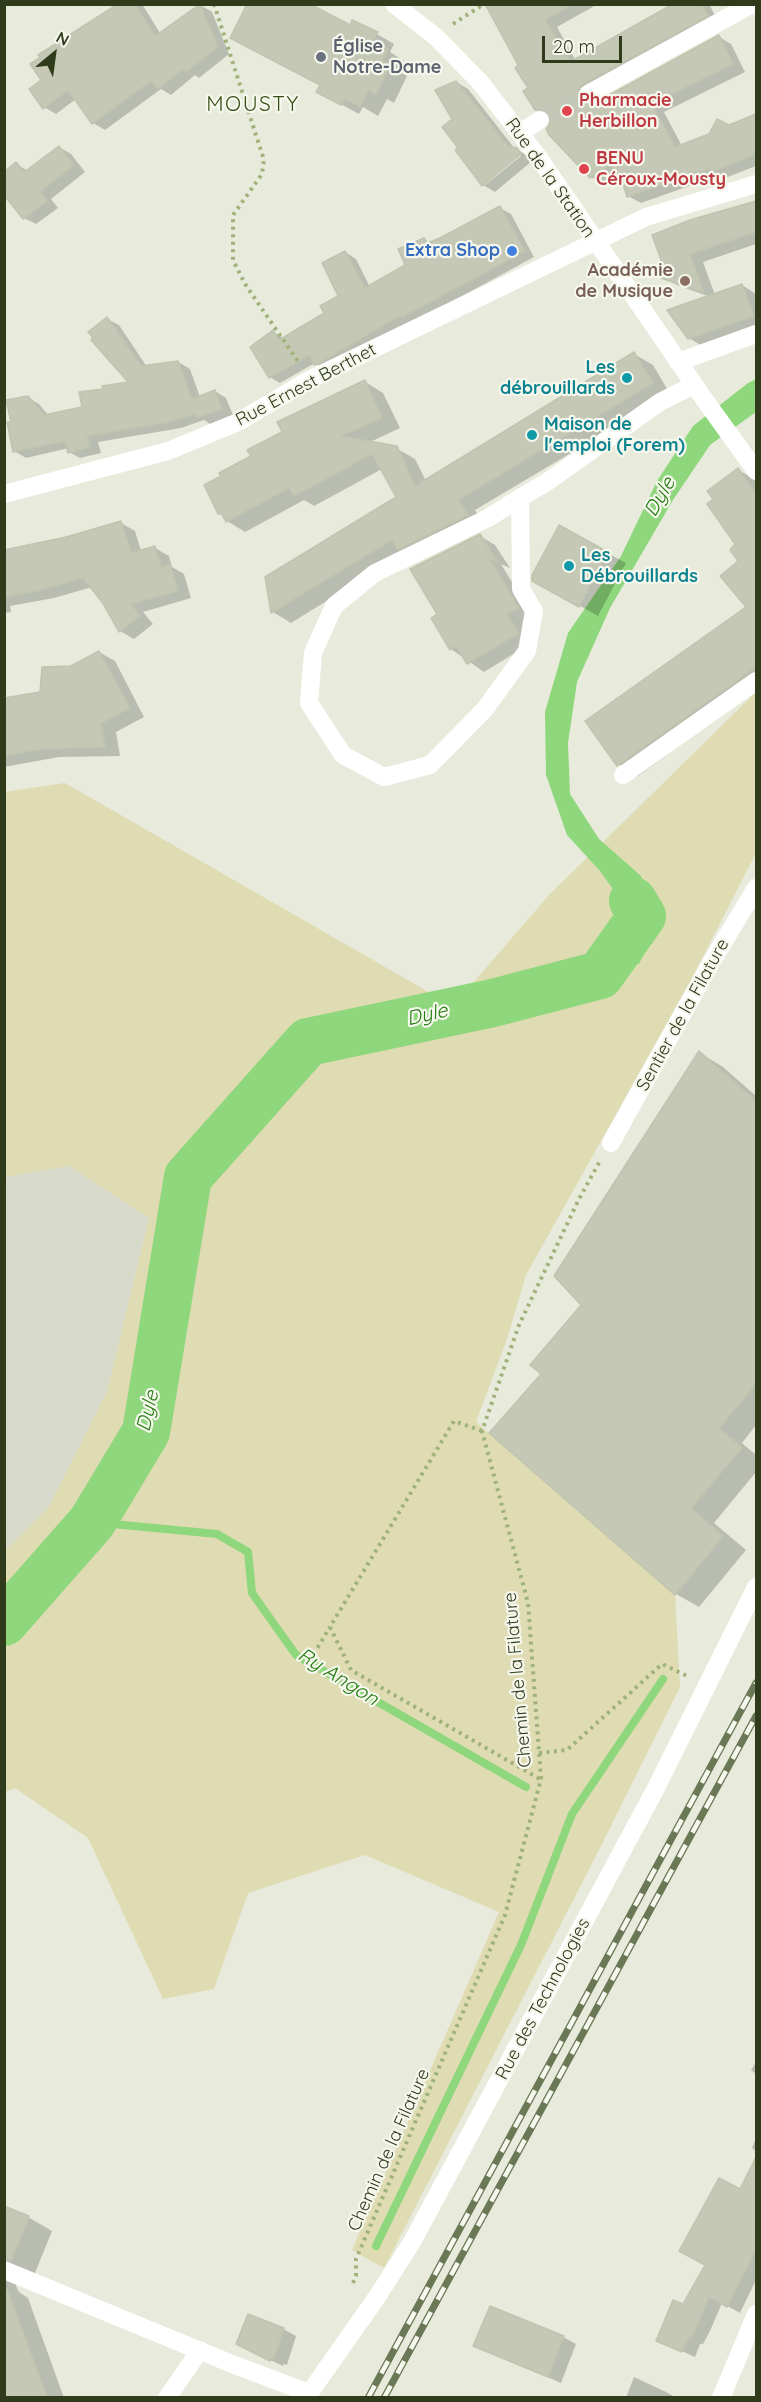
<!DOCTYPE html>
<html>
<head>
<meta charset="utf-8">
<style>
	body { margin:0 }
	#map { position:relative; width:761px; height:2402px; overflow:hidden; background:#e8ebdc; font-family:Quicksand,sans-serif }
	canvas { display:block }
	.frame { position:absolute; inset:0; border:6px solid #303b1c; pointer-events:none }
	.north { position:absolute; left:24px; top:24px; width:60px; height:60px; -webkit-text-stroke:4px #f6f7ed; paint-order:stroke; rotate:29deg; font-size:16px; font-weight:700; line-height:24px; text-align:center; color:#303b1c }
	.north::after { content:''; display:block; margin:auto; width:21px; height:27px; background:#303b1c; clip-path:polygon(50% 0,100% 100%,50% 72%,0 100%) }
	.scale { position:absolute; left:542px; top:36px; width:80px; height:27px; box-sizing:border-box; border:3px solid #303b1c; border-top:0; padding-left:8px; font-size:18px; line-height:21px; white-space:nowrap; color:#303b1c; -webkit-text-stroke:4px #f6f7ed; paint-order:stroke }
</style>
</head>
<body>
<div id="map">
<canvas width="761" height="2402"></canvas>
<div class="frame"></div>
<div class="north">N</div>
<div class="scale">20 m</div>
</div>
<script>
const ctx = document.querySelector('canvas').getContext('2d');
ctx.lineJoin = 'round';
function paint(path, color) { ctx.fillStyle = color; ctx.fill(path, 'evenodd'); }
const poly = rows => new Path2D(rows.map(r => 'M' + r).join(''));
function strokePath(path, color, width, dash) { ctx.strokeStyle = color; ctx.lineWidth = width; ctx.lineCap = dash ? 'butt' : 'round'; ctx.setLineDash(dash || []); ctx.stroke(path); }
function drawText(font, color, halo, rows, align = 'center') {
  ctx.font = font + ' Quicksand,sans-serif'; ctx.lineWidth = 4.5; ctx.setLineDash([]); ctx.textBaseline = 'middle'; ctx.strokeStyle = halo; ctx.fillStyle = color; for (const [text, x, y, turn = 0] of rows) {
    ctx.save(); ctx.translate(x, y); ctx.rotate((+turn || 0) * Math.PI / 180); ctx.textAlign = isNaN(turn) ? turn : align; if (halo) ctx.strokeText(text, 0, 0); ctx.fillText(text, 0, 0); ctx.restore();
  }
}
const built = poly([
	[69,1166,149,1218,107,1392,48,1508,5,1552,5,1177]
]);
const green = poly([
	[754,694,756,696,756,853,691,980,526,1275,507,1339,476,1422,675,1595,680,1687,599,1850,384,2268,352,2250,499,1912,365,1855,248,1893,214,1989,163,1999,88,1838,15,1788,5,1792,5,1551,48,1508,107,1392,149,1218,69,1166,5,1177,4,792,65,783,453,1006,549,895]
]);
const water = poly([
	[756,379,756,412,710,445,673,500,610,608,577,682,568,743,570,794,599,839,641,876,659,921,639,964,606,955,617,945,627,924,620,899,600,871,567,835,546,775,545,712,568,633,621,556,657,481,693,426,748,383]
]);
const shadow = poly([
	[113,4,142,4,160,33,200,5,212,12,229,54,199,78,195,75,171,95,161,89,105,130,93,123,76,99,56,114,44,107,43,80,115,8],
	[492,4,598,4,557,27,576,61,676,4,709,4,719,23,589,102,591,105,719,37,731,44,745,72,664,112,682,146,756,116,756,166,725,178,721,176,712,178,641,203,628,196,623,179,617,176,604,185,591,177,552,125,551,117,536,109,530,88],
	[351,27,377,34,394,44,390,52,404,61,398,71,407,76,394,103,387,99,378,116,363,107,359,114,335,101],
	[456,82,468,89,515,149,529,156,532,161,495,192,483,185,460,148,454,119],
	[519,153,521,156,485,185,485,182],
	[59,147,71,154,85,172,51,199,58,208,36,224,24,218,16,164,28,171],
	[756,201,756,244,703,262,715,295,742,285,756,294,756,332,707,349,689,338,710,297,677,285,663,277,737,207],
	[500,208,511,214,534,257,326,370,315,363,280,383,270,377,273,332,284,338,326,314,340,297,345,252,356,259,370,287,407,265,423,239,431,244],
	[107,319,119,325,147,367,178,362,190,369,200,397,215,391,226,398,233,415,210,424,204,420,181,428,98,442,101,453,80,458,69,452,69,448,26,458,14,451,13,423,27,397,39,404,49,416,84,408,104,391,130,383],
	[634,354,653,365,670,394,475,510,485,526,406,552,291,623,273,612,267,577,398,498,382,469,314,506,304,500,245,532,227,521,219,513,253,457,284,432,365,382,383,393,400,428,368,443,396,448,415,459,426,481],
	[738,470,756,480,756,690,638,776,618,764,748,607,736,544],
	[121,523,135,531,141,551,155,548,169,556,172,567,184,574,191,598,143,612,153,624,134,639,120,631,103,602,92,587,54,598,10,606,11,612,4,613,4,551,33,546],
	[559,527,626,563,598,616,534,580],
	[480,536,495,545,510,568,501,564,533,617,522,623,533,642,484,672,451,649,433,618,439,614],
	[99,652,115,661,144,717,116,732,120,756,59,757,4,767,4,700,42,693,71,667],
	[700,1053,723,1067,756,1096,756,1425,742,1443,756,1455,756,1472,714,1523,746,1550,699,1607,676,1594,543,1374,583,1305],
	[756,2062,756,2074,751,2070],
	[756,2138,756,2151,752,2148],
	[756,2161,756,2280,740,2313,722,2303,710,2331,703,2344,700,2344,695,2357,658,2340,684,2306,707,2265],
	[4,2208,28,2217,52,2231,35,2273,16,2280,16,2286,19,2292,28,2298,64,2398,4,2398],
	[283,2329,296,2336,287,2365,284,2364,283,2366,251,2351],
	[563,2337,576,2344,561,2383,475,2345],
	[634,2377,666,2392,677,2398,626,2398]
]);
const stream = poly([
	[92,1522,217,1534,248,1552,252,1593,296,1655,526,1787],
	[376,2246,521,1945,572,1814,663,1679]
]);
const river = poly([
	[4,1622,92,1522,146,1432,188,1177,308,1042,493,1003,600,975,642,916,633,901]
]);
const building = poly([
	[118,4,135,4,155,36,200,4,218,47,186,72,184,68,158,89,151,81,92,124,68,90,43,109,29,89,41,80,30,64,40,57,38,55,118,4],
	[247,4,310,4,350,25,352,20,378,32,373,41,388,49,382,61,390,65,376,95,369,90,360,107,345,99,341,105,316,92,320,85,230,38,247,4],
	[485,4,573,4,545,20,570,62,673,4,701,4,708,16,583,84,578,89,578,99,583,104,593,104,719,35,733,64,652,104,675,147,709,134,717,119,729,125,756,114,756,154,711,172,710,169,700,172,699,171,627,197,620,175,616,177,611,165,590,178,549,135,546,129,550,125,550,114,545,110,535,110,523,91,528,88,515,68,518,65,485,4],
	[456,81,508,146,517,148,521,154,482,186,455,150,458,148,442,127,452,119,435,90,456,81],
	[59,146,74,165,40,192,47,201,23,219,4,195,4,172,16,162,24,172,59,146],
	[756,201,756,232,690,254,704,293,661,278,664,268,652,235,690,220,756,201],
	[500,206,525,251,402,317,401,315,319,363,314,365,309,355,269,378,250,347,273,330,279,340,324,313,320,306,338,296,322,263,345,251,365,288,405,265,398,249,424,238,427,243,440,238,500,206],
	[742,284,754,316,688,339,667,310,742,284],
	[107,317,141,366,178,361,192,399,215,390,222,409,197,418,195,414,169,422,87,436,90,447,68,453,65,441,13,452,7,422,11,422,6,400,28,396,44,415,82,407,79,392,103,389,102,386,128,382,91,340,93,338,88,332,107,317],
	[634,352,653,383,458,500,468,515,398,549,392,540,271,613,265,577,396,497,372,454,294,496,289,488,226,522,221,513,218,514,204,485,221,476,219,473,251,456,247,450,282,432,277,422,365,380,382,418,341,436,397,446,415,486,634,352],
	[738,468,756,494,756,667,617,766,585,721,746,607,720,576,738,561,730,550,735,544,707,504,713,499,707,491,738,468],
	[121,521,131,553,155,546,161,567,170,564,178,591,131,604,140,616,119,632,102,602,83,578,40,590,4,597,4,550,66,537,121,521],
	[559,525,608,552,579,607,532,581,532,575,559,525],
	[480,534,498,563,489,558,519,608,507,614,519,633,467,664,456,646,450,650,431,618,437,614,410,569,480,534],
	[99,651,130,708,101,723,105,747,42,749,4,756,4,698,40,692,42,667,71,666,99,651],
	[699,1051,756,1101,756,1384,719,1428,742,1448,691,1508,723,1536,675,1595,489,1433,541,1374,530,1365,581,1305,554,1276,699,1051],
	[756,2157,756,2250,727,2307,709,2297,698,2324,690,2339,688,2338,682,2352,656,2341,673,2300,683,2304,705,2265,679,2251,719,2178,740,2189,756,2157],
	[4,2206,29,2216,11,2261,4,2259,4,2206],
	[7,2289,47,2397,4,2397,4,2290,7,2289],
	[490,2306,564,2336,548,2377,473,2346,490,2306],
	[248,2314,284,2328,274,2359,271,2358,270,2361,236,2344,248,2314]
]);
const minorTunnel = poly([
	[540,120,588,94]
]);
const path = poly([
	[214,4,264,160,262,174,233,215,233,260,245,284,299,363],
	[453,24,484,4],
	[482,1431,454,1421,330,1627,351,1670,540,1779],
	[306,1667,330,1627],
	[539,1753,567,1750,662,1664,687,1676],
	[353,2283,356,2276,356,2259,505,1915,541,1779,528,1603,482,1431,519,1325,579,1199,600,1161]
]);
const minor = poly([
	[394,4,436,37,480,82,539,158,704,399,756,471],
	[588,94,752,4],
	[520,133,540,120],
	[678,362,756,334],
	[4,494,168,451,238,422,309,380,646,217,756,184],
	[520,498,521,589,534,611,527,651,485,709,430,765,384,777,343,755,309,703,313,653,334,606,375,573,488,518,520,498,547,482,660,402,694,385],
	[623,775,756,681],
	[611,1143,712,961,756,888],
	[4,2270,232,2364,309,2393],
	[167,2398,200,2350],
	[306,2398,377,2297,412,2242,655,1790,756,1587],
	[721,2398,756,2314]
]);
const rail = poly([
	[368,2398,756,1683],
	[384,2398,756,1716]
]);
const markers = [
	[321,57,6,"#6b7280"],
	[567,111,6,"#e0444e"],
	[584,169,6,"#e0444e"],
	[512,251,6,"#3f7fe0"],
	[685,281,6,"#8d6e63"],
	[627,378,6,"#0f9aa8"],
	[532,435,6,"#0f9aa8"],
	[569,566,6,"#0f9aa8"]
];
const worshipNames = [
	["Église",333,47],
	["Notre-Dame",333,68]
];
const healthNames = [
	["Pharmacie",579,101],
	["Herbillon",579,122],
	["BENU",596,159],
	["Céroux-Mousty",596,180]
];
const streetNames = [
	["Rue de la Station",550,178,55],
	["Rue Ernest Berthet",306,385,-28],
	["Sentier de la Filature",683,1015,-61],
	["Chemin de la Filature",518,1680,-95],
	["Rue des Technologies",543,1999,-62],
	["Chemin de la Filature",389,2150,-66]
];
const shopNames = [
	["Extra Shop",500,251]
];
const educationNames = [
	["Académie",673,271],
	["de Musique",673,292]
];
const cultureNames = [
	["Les",615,368,"right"],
	["débrouillards",615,389,"right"],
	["Maison de",544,425],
	["l'emploi (Forem)",544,446],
	["Les",581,556],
	["Débrouillards",581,577]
];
const waterNames = [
	["Dyle",660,497,-60],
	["Dyle",427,1015,-13],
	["Dyle",148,1411,-77],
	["Ry Angon",338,1677,32]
];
const quarterNames = [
	["MOUSTY",253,105]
];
paint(built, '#d7daca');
paint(green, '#dfdbb2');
paint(water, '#8ed77c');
paint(shadow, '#0003');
strokePath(stream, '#8ed77c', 8);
strokePath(river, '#8ed77c', 48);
paint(building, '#c4c8b4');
strokePath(building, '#bfc5ae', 1.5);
strokePath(minorTunnel, '#c3c8b6', 18, [18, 9]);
strokePath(path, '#9fb279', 4, [3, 4.5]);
strokePath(minor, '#fff', 18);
strokePath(rail, '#6b7856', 7);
strokePath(rail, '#f6f7ed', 4.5, [14]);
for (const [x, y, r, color] of markers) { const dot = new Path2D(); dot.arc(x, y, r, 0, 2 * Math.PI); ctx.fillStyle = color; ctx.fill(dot); strokePath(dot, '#f6f7ed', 2); }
drawText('bold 18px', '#5b616d', '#f6f7ed', worshipNames, 'left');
drawText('bold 18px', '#be3a42', '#f6f7ed', healthNames, 'left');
drawText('18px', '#303b1c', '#f6f7ed', streetNames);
drawText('bold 18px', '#366cbe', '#f6f7ed', shopNames, 'right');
drawText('bold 18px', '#785e54', '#f6f7ed', educationNames, 'right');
drawText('bold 18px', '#0d838f', '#f6f7ed', cultureNames, 'left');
drawText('italic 20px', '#257d11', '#f6f7ed', waterNames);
ctx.letterSpacing = '1.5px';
drawText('21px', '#384f17', '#f6f7ed', quarterNames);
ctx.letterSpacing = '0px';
</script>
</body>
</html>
